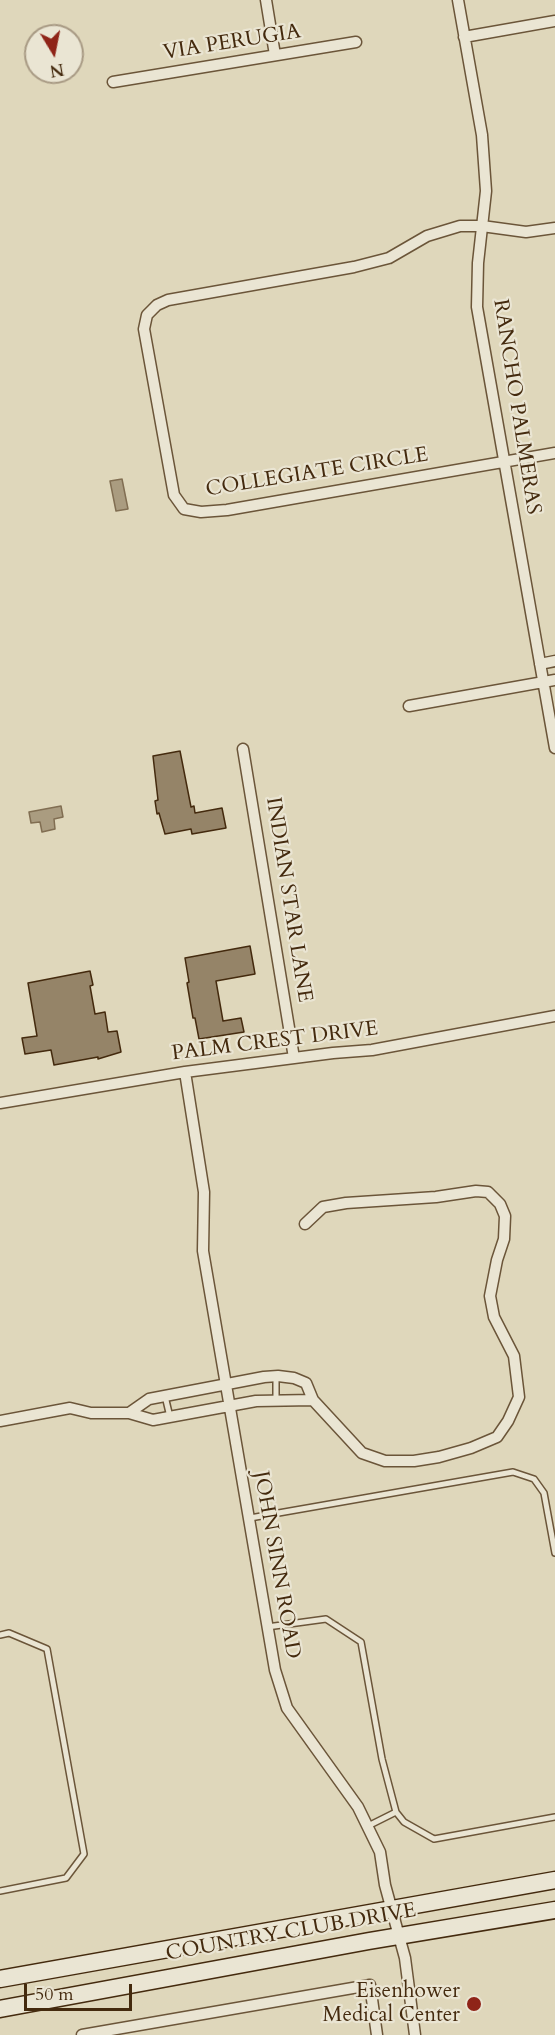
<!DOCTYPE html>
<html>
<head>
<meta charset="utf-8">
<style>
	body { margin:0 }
	#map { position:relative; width:555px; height:2035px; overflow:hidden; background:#dfd7bb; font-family:Cardo,serif }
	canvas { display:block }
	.north { position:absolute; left:24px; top:24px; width:60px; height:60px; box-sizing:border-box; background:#eae5d3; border:2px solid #a89a84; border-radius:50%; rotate:170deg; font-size:16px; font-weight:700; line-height:24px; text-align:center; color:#442a0e }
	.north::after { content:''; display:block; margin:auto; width:21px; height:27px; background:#8f2418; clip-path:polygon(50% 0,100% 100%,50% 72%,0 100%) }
	.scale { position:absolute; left:24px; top:1984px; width:108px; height:27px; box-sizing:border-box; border:3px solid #442a0e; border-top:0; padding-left:8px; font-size:18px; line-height:21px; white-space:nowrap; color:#442a0e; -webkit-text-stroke:4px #eae5d3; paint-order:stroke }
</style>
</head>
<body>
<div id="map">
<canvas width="555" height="2035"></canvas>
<div class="north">N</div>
<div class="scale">50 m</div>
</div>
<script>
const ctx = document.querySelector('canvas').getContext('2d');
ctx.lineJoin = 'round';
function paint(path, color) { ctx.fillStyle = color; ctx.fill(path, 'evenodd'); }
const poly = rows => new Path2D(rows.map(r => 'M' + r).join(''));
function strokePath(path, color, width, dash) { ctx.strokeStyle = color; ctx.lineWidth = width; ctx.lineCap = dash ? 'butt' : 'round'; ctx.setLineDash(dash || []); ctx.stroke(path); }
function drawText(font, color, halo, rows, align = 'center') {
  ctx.font = font + ' Cardo,serif'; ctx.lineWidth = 4.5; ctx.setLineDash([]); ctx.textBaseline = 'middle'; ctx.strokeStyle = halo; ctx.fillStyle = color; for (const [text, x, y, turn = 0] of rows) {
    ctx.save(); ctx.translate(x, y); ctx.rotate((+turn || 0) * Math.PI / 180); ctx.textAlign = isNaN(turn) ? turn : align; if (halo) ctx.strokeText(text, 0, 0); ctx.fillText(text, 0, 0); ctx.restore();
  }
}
const water = poly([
	[122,479,128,509,116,511,110,481,122,479],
	[61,806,63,817,54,819,55,829,42,832,40,822,31,823,29,812,61,806]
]);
const building = poly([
	[180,751,191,807,194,806,195,813,222,808,226,828,192,834,191,829,165,834,159,813,157,814,155,801,158,800,153,756,180,751],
	[250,946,255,974,216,981,223,1021,241,1018,244,1032,199,1039,195,1018,193,1018,187,983,189,982,185,958,250,946],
	[90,971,93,985,90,986,95,1014,105,1012,108,1032,117,1031,121,1052,98,1059,98,1057,54,1065,51,1050,25,1054,22,1038,37,1036,28,983,90,971]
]);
const lane = poly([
	[165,1396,170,1417],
	[276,1401,276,1376],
	[250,1518,513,1472,534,1479,544,1493,555,1553],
	[267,1627,326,1619,361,1642,382,1759,396,1812],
	[0,1635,9,1633,47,1649,84,1854,66,1878,0,1891],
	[368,1826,396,1812,404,1822,434,1839,555,1817]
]);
const street = poly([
	[266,0,275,55],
	[458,0,482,135,486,191,478,263,477,307,555,748],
	[464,37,555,21],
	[113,82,356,42],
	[555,228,526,232,482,226,460,226,427,236,389,258,354,267,168,300,157,305,147,315,144,329,174,495,184,509,201,512,227,510,555,453],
	[540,664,555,661],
	[409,706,555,680],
	[243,749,294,1058],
	[185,1072,204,1192,203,1251,275,1670,287,1708,358,1807,380,1852,385,1885,405,1958,415,2035],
	[0,1103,185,1072,333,1053,372,1050,555,1016],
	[129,1413,149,1399,264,1377,278,1376,294,1378,306,1383,313,1400,362,1453,385,1461,414,1461,439,1457,471,1448,497,1437,508,1421,519,1397,514,1356,494,1317,490,1296,497,1260,504,1239,505,1216,500,1204,488,1192,476,1191,436,1197,346,1203,323,1207,305,1224],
	[0,1421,70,1408,91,1413,129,1413,153,1420,256,1401,313,1400],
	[82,2035,370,1985,377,2035]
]);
const secondary = poly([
	[0,1979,555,1880],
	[0,2009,369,1941,555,1910]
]);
const markers = [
	[474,2004,8,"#8f2418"]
];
const streetNames = [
	["VIA PERUGIA",232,43,-9],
	["RANCHO PALMERAS",516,407,81],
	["COLLEGIATE CIRCLE",317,473,-9],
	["INDIAN STAR LANE",288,900,81],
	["PALM CREST DRIVE",275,1042,-7],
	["JOHN SINN ROAD",276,1565,80],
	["COUNTRY CLUB DRIVE",291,1933,-10]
];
const poiNames = [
	["Eisenhower",460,1992],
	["Medical Center",460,2016]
];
paint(water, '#aa9c80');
strokePath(water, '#816e52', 1.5);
paint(building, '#958468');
strokePath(building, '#442a0e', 1.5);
strokePath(lane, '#6b5539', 8);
strokePath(street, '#6b5539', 13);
strokePath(secondary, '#442a0e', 19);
strokePath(lane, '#eae5d3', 5);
strokePath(street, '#eae5d3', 10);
strokePath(secondary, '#eae5d3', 16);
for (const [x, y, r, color] of markers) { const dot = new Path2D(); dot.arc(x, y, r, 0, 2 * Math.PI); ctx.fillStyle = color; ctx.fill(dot); strokePath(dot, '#eae5d3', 2); }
drawText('21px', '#442a0e', '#eae5d3', streetNames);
drawText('21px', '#442a0e', '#eae5d3', poiNames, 'right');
</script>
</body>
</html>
